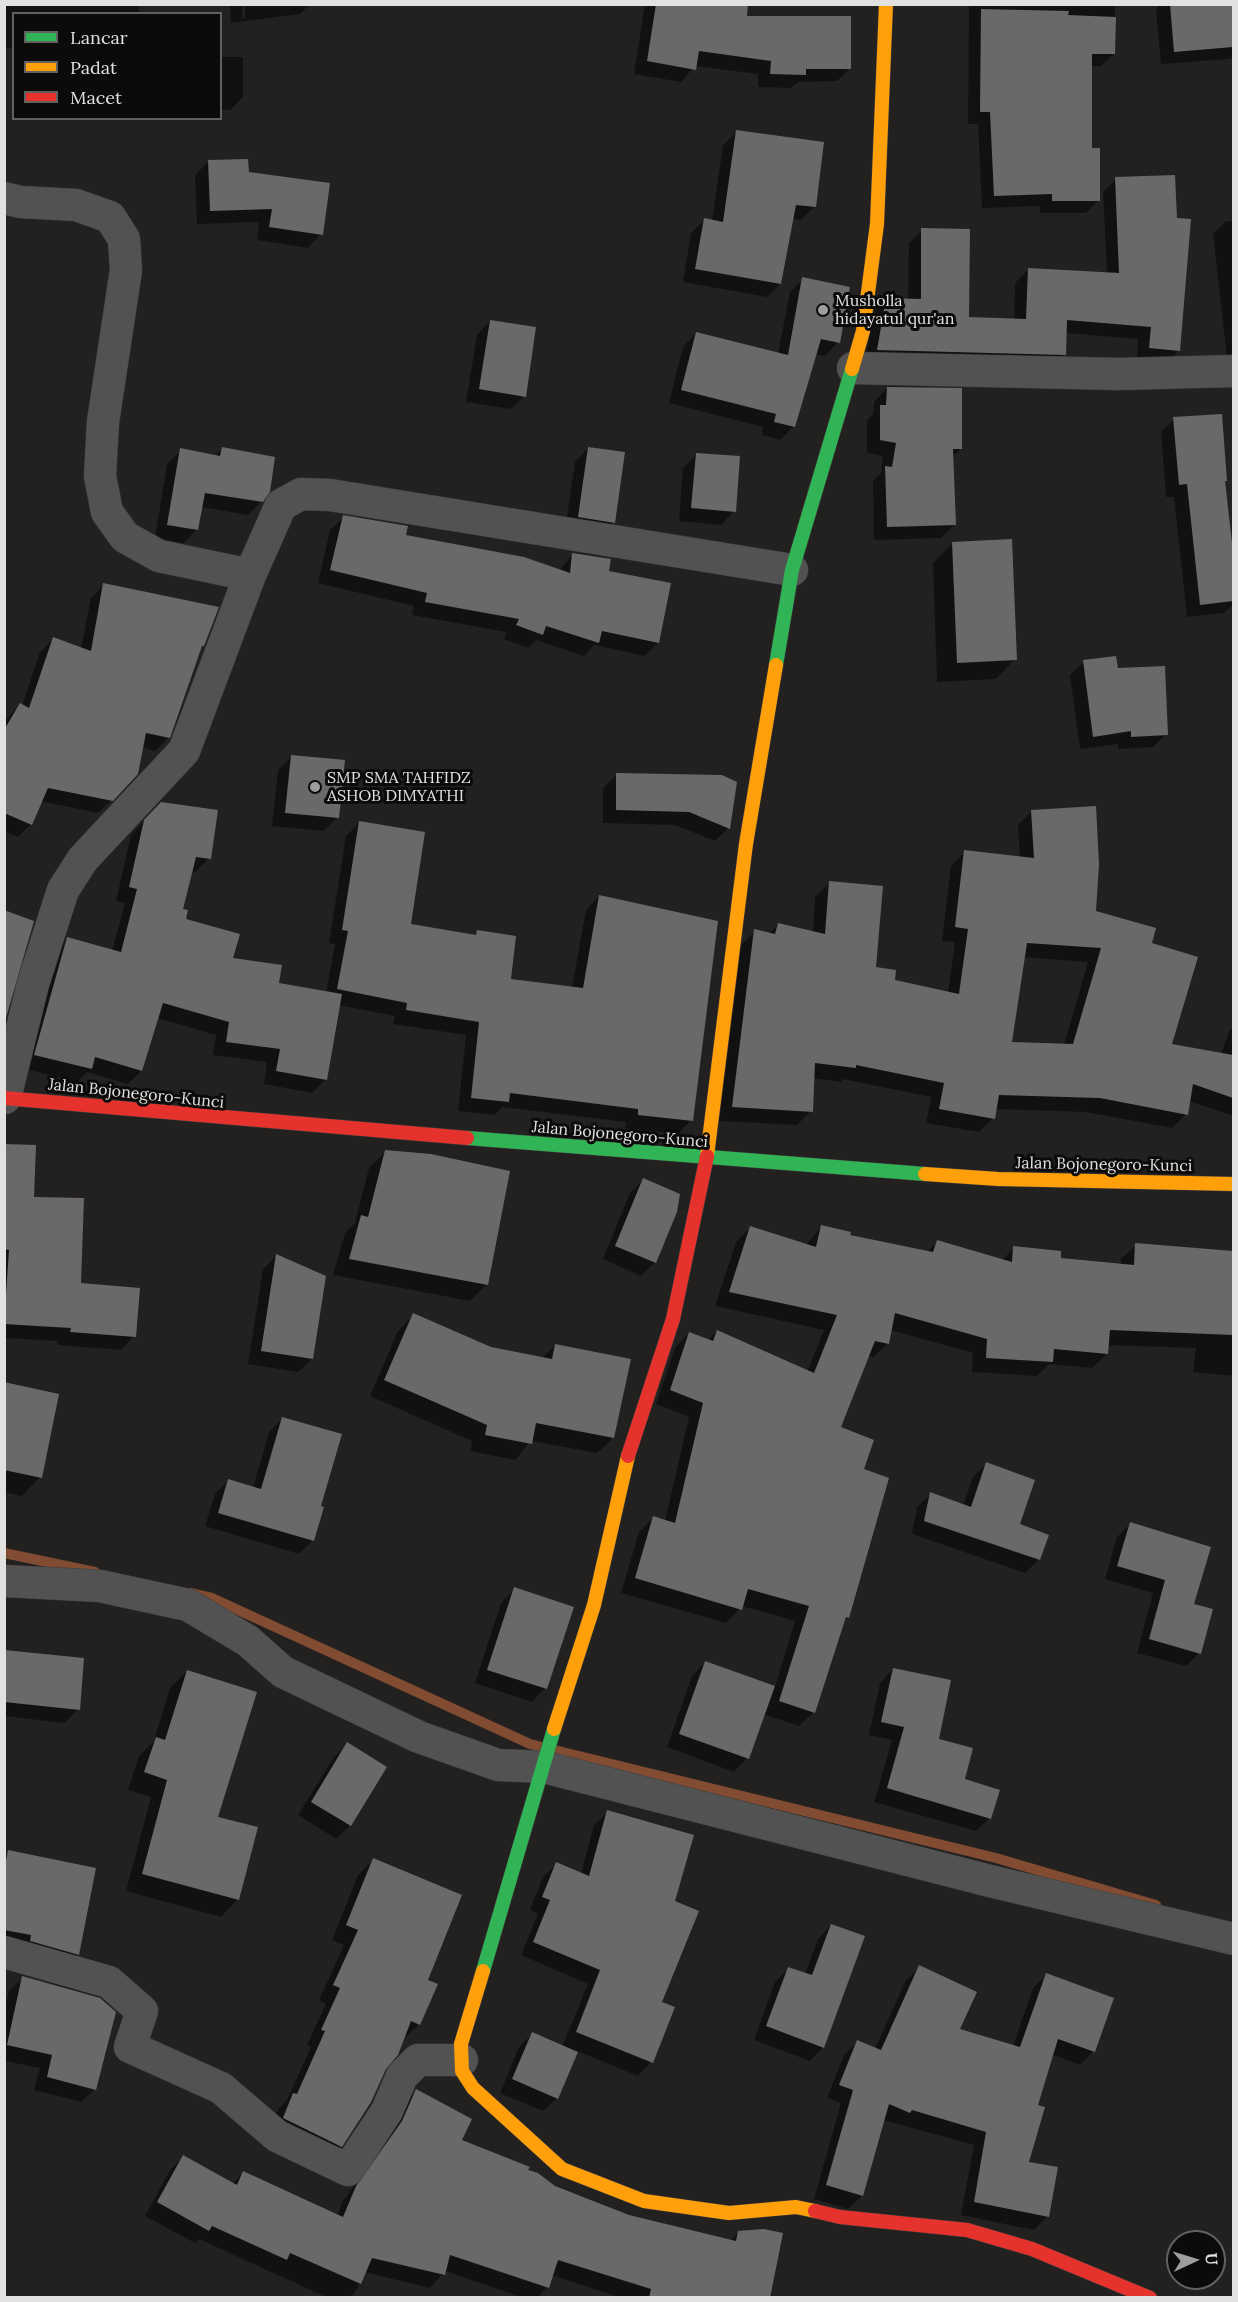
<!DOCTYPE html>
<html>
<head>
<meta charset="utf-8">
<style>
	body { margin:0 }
	#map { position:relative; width:1238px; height:2302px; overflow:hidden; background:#232120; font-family:Lora,serif }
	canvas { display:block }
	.frame { position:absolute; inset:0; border:6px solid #e3e1e0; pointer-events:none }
	.legend { position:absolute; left:12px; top:12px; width:210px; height:108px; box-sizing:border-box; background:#0c0b0a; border:2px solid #626160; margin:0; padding:8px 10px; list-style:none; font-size:18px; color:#e3e1e0 }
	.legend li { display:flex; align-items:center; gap:12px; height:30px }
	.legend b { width:30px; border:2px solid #626160 }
	.north { position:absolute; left:1166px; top:2230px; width:60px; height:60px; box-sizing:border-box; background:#0c0b0a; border:2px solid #626160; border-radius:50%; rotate:86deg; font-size:16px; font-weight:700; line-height:24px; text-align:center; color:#e3e1e0 }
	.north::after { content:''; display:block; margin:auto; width:21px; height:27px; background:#a09e9d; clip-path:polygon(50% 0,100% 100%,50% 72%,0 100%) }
</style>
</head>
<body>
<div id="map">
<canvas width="1238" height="2302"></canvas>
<div class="frame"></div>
<ul class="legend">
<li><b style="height:8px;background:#30b455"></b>Lancar</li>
<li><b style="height:8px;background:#ff9f0a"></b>Padat</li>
<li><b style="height:8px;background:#e5322d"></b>Macet</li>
</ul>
<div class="north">U</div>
</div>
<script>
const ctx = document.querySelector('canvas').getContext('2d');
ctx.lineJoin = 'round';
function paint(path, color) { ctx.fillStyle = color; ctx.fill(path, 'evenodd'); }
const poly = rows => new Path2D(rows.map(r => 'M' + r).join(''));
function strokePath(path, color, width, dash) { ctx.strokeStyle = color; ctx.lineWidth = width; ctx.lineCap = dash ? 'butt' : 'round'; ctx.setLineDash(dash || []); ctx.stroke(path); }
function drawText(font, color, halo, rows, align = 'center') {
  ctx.font = font + ' Lora,serif'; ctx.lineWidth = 6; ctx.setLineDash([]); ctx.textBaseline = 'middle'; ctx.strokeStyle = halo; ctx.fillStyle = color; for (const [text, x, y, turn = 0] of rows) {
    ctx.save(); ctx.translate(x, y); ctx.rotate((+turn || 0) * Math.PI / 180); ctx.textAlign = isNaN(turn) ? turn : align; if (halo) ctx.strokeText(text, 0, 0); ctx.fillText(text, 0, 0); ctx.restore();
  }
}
const shadow = poly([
	[4,4,139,4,139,14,14,14,14,48,4,48],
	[230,4,242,4,242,18,245,18,245,4,310,4,300,14,231,23],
	[645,4,747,4,745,17,850,68,837,81,798,82,791,88,758,87,758,74,695,66,681,82,634,74],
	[969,4,1115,4,1114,54,1101,66,1091,66,1090,150,1099,200,1086,213,1040,213,1040,206,982,208,978,124,968,124],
	[1159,4,1234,4,1234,55,1230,59,1161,64,1156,11],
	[220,57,243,57,243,97,230,110,220,110],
	[737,132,814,207,801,220,792,219,780,284,767,297,683,282,691,233,704,220,712,221,723,145],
	[209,161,247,173,321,234,308,248,257,240,259,222,197,224,195,175],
	[1116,179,1179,350,1166,363,1137,361,1138,339,1065,333,1064,354,1051,367,865,363,874,312,887,299,908,300,909,243,922,230,968,318,1014,320,1015,283,1028,270,1107,274,1103,192],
	[1226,221,1234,221,1234,365,1228,366,1213,234],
	[803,279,838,342,825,356,815,354,794,426,780,440,762,435,763,427,669,403,683,347,696,333,778,354,790,292],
	[490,321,524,396,511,409,466,402,477,335],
	[887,388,961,449,952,457,955,524,941,538,874,540,873,481,881,473,883,456,867,453,867,420,873,414,874,402],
	[1174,419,1224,482,1234,564,1234,604,1224,613,1187,617,1174,497,1166,497,1161,432],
	[588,448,614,522,601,536,565,530,575,462],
	[222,449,262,501,248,515,201,507,197,529,184,543,155,538,167,464,181,450,215,456],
	[696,455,734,511,721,525,679,521,683,468],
	[344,517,404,537,559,571,573,554,607,572,658,642,645,656,594,645,584,656,536,640,528,648,504,639,506,632,412,615,414,606,318,583,330,530],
	[953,543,1015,659,996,679,937,682,933,563],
	[104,585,203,645,199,649,168,738,155,751,142,747,112,800,98,813,40,801,31,824,18,837,4,831,4,722,20,705,22,706,40,652,53,639,81,649,91,598],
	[1084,662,1116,670,1166,734,1153,747,1118,749,1118,744,1080,749,1070,675],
	[291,757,337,817,324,831,272,826,278,770],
	[617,774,728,828,715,841,675,825,603,823,603,788],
	[1032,811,1094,912,1150,944,1170,1046,1221,1055,1229,1031,1234,1026,1234,1116,1189,1101,1186,1114,1172,1128,1085,1112,995,1109,993,1118,979,1132,926,1123,931,1097,843,1079,841,1082,813,1078,811,1111,797,1125,719,1121,741,945,755,931,769,934,778,924,813,933,815,897,829,883,874,969,893,981,948,993,955,942,942,941,951,866,965,852,1020,858,1018,825],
	[1023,957,1088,962,1064,1045,1011,1044],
	[148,817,209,858,196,872,191,871,181,910,184,920,231,959,277,985,326,993,335,944,329,943,346,836,359,823,409,926,474,936,478,932,509,981,572,988,586,910,599,896,691,1120,678,1134,625,1128,626,1122,502,1107,494,1115,458,1111,466,1035,393,1024,395,1016,338,1005,326,1079,312,1093,264,1084,267,1062,213,1055,216,1035,157,1018,141,1071,128,1084,87,1072,77,1082,22,1068,54,952,67,938,112,951,125,903,116,901,131,835],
	[4,1145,80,1285,134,1336,121,1350,58,1345,58,1341,4,1338],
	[386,1151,486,1285,470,1301,333,1275,345,1233,355,1223,369,1168],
	[643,1180,655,1262,641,1276,603,1259,630,1193],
	[821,1227,848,1236,927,1252,937,1242,1001,1261,1014,1248,1059,1260,1121,1265,1121,1259,1136,1245,1234,1253,1234,1376,1193,1372,1196,1348,1107,1345,1107,1354,1092,1368,1049,1364,1037,1376,972,1372,973,1353,890,1330,888,1343,874,1357,868,1356,839,1428,862,1469,847,1617,843,1622,814,1712,799,1726,763,1714,747,1758,734,1772,667,1747,692,1676,705,1662,775,1687,795,1621,742,1606,726,1623,621,1593,639,1532,653,1518,665,1521,689,1417,656,1404,675,1348,689,1333,708,1341,717,1331,807,1372,824,1330,715,1306,736,1242,750,1228,806,1245],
	[276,1256,312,1359,298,1372,248,1364,263,1269],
	[413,1315,490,1349,542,1358,555,1345,613,1438,597,1453,531,1441,515,1460,470,1451,472,1441,370,1396,398,1331],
	[4,1383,40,1477,22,1496,4,1492],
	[282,1419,319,1507,313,1540,299,1554,205,1526,215,1494,228,1480,253,1488,269,1432],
	[986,1464,1039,1559,1025,1573,912,1534,917,1507,931,1494,963,1506,973,1477],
	[1130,1524,1192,1605,1199,1653,1186,1666,1137,1653,1153,1593,1105,1579,1117,1537],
	[515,1589,545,1688,532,1702,475,1683,501,1603],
	[4,1647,5,1652,78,1709,65,1723,4,1716],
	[893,1669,963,1780,990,1818,976,1831,874,1802,892,1740,869,1735,880,1683],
	[187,1671,217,1818,238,1899,221,1917,126,1891,151,1797,128,1790,139,1756,154,1741,170,1688],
	[348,1744,385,1768,350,1826,336,1839,298,1815,334,1757],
	[608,1812,660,2003,651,2062,638,2076,577,2051,557,2098,543,2111,500,2093,519,2047,532,2034,562,2047,588,1984,521,1955,538,1914,530,1910,543,1877,556,1864,581,1874,594,1825],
	[9,1852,78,1954,58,1974,4,1953,4,1857],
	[373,1860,426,1980,419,2024,404,2039,384,2068,340,2146,325,2161,269,2133,278,2109,287,2100,311,2047,307,2045,326,2004,319,2000,344,1945,332,1940,358,1875],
	[831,1925,823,2047,810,2061,754,2040,775,1982,789,1968,805,1974,818,1939],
	[920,1967,958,2030,1013,2046,1033,1988,1046,1975,1093,2051,1080,2065,1051,2054,1036,2106,1027,2163,1047,2217,1034,2230,961,2215,974,2145,883,2120,862,2196,848,2209,814,2199,841,2103,827,2098,844,2055,857,2042,875,2049,906,1980],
	[23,1978,95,2089,81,2102,34,2090,40,2068,4,2061,4,2012,9,1991],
	[416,2091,460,2140,526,2171,554,2188,628,2217,730,2241,739,2232,768,2298,622,2298,551,2275,547,2287,537,2298,524,2298,445,2271,430,2288,364,2272,356,2291,350,2298,328,2298,199,2239,195,2243,145,2216,170,2170,183,2157,232,2184,243,2173,337,2216,343,2201,389,2136,403,2105]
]);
const stream = poly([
	[4,1553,95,1572],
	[190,1593,212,1598,530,1744,996,1858,1156,1905]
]);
const building = poly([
	[656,4,748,4,747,16,851,16,851,69,806,69,806,75,770,74,771,61,699,51,696,70,647,61],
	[1170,4,1233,4,1233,47,1174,52],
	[981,9,1069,11,1068,15,1116,17,1115,54,1092,54,1092,148,1100,148,1100,201,1052,201,1052,194,994,196,990,112,980,112],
	[736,130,824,142,816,207,796,205,781,284,695,269,704,218,723,222],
	[248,159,249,172,330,183,323,235,269,227,272,209,210,211,208,160],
	[1175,175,1177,218,1191,219,1180,351,1149,348,1151,327,1067,320,1066,355,877,350,886,298,921,299,921,228,970,229,969,317,1026,319,1028,268,1119,273,1115,177],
	[802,277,850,287,840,343,821,339,795,427,774,422,776,414,681,390,696,332,788,355],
	[490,320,536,327,526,397,479,389],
	[887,387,962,388,962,449,953,449,956,525,887,527,885,466,892,467,896,443,880,440,880,405,886,405],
	[1222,414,1227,481,1225,481,1233,552,1233,601,1200,605,1187,484,1179,485,1173,417],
	[222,447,275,457,270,492,263,502,205,493,198,530,167,525,180,448,220,456],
	[588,447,625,452,615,523,578,517],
	[696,453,740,456,736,512,691,508],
	[343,515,408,526,406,535,524,557,570,573,572,553,611,559,609,571,671,583,659,643,602,631,599,643,546,626,543,635,516,625,519,619,425,602,427,593,330,570],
	[1012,539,1017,660,957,663,952,542],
	[103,583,219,607,204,646,202,646,170,738,146,733,138,774,113,801,48,788,32,825,4,813,4,730,20,703,29,708,53,637,91,651],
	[1116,656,1118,668,1165,666,1168,735,1131,737,1131,731,1093,737,1083,660],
	[291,755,345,760,339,818,285,813],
	[616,773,722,775,737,782,730,829,689,812,616,810],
	[161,802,218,810,211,859,196,857,183,909,188,910,186,919,240,934,233,958,282,965,279,983,342,994,327,1080,276,1071,280,1049,226,1042,229,1022,163,1003,142,1071,95,1057,92,1069,34,1055,67,937,121,952,137,889,129,887,144,820],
	[1096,806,1099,864,1096,911,1156,928,1152,943,1198,957,1172,1044,1233,1055,1233,1098,1193,1084,1188,1115,1100,1098,999,1095,995,1119,939,1109,944,1083,856,1065,856,1068,815,1063,813,1112,732,1107,754,929,775,934,778,923,825,934,829,881,883,886,876,967,896,970,895,980,959,994,968,929,955,927,964,850,1034,858,1031,810],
	[1027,943,1101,948,1073,1044,1012,1042],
	[359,821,425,832,411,924,476,935,477,930,516,936,511,979,583,988,599,895,718,921,693,1121,638,1115,638,1109,510,1093,509,1102,471,1098,479,1022,406,1010,407,1003,337,989,348,931,342,930],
	[4,910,34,921,4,1025],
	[4,1144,36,1145,34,1197,84,1198,81,1283,140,1288,136,1337,70,1332,71,1328,4,1324,9,1250,4,1249],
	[385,1150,431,1154,510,1171,488,1285,349,1259,361,1215,368,1217],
	[643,1178,680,1194,677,1212,656,1263,615,1246],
	[821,1225,851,1232,850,1235,933,1252,937,1240,1012,1262,1013,1246,1061,1251,1061,1258,1134,1265,1135,1243,1233,1251,1233,1335,1110,1330,1108,1354,1054,1349,1053,1362,986,1358,987,1339,895,1313,889,1344,875,1341,841,1427,874,1440,864,1469,889,1478,849,1618,846,1617,815,1713,779,1701,809,1606,748,1589,742,1610,635,1578,653,1516,675,1523,703,1403,670,1390,689,1332,713,1341,717,1330,814,1373,837,1315,729,1292,750,1226,816,1247],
	[276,1254,326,1276,313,1359,261,1351],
	[413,1313,491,1347,552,1359,555,1344,631,1359,614,1438,536,1423,532,1444,485,1435,487,1425,384,1380],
	[4,1382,59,1394,42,1478,4,1470],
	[282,1417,342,1434,321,1506,324,1507,314,1541,218,1513,228,1479,261,1489],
	[986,1462,1035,1480,1020,1524,1049,1535,1040,1560,924,1521,930,1492,971,1507],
	[1130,1522,1211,1547,1194,1604,1213,1609,1201,1654,1149,1639,1165,1580,1117,1566],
	[514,1587,574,1607,547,1689,487,1670],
	[4,1650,84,1658,80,1710,4,1702],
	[705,1661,775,1686,749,1759,679,1734],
	[893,1668,951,1680,939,1739,973,1748,965,1779,1000,1790,991,1819,887,1788,904,1727,881,1722],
	[187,1670,257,1692,218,1817,258,1827,239,1900,142,1874,167,1780,144,1772,156,1737,165,1740],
	[347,1742,387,1767,351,1826,311,1802],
	[607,1810,694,1835,675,1901,699,1911,662,2002,675,2007,653,2063,576,2032,600,1970,533,1942,550,1900,542,1897,556,1862,589,1876],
	[8,1850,96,1868,79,1955,30,1941,31,1935,4,1930,4,1871],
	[373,1858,462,1895,428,1980,438,1984,420,2025,411,2021,398,2055,386,2069,371,2102,342,2147,283,2118,293,2093,297,2094,325,2031,321,2030,340,1988,333,1985,358,1930,346,1925],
	[831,1924,865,1936,824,2048,766,2026,788,1967,812,1975],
	[919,1965,977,1992,960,2029,1020,2047,1046,1973,1114,1998,1095,2052,1058,2039,1038,2105,1045,2107,1029,2162,1058,2167,1049,2217,974,2202,986,2132,912,2110,910,2113,889,2104,863,2196,826,2185,853,2090,839,2085,857,2040,881,2050],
	[22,1976,100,1998,116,2012,96,2090,47,2077,52,2055,7,2045],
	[532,2032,578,2052,558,2099,512,2079],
	[416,2089,472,2119,462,2140,530,2167,528,2170,538,2173,555,2186,629,2215,736,2241,738,2231,764,2229,783,2233,770,2298,649,2298,651,2289,558,2260,549,2288,450,2255,445,2275,372,2258,361,2284,290,2253,287,2260,212,2226,209,2231,157,2202,183,2155,237,2185,243,2171,343,2217,356,2186,402,2121]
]);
const street = poly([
	[4,198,20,202,76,205,110,217,124,239,126,270,103,422,100,476,107,512,125,537,159,556,250,575],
	[853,368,1119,374,1234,371],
	[5,1098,33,984,63,890,83,859,184,751,250,575,281,505,301,494,330,495,792,570],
	[4,1581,100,1586,188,1605,248,1641,283,1672,419,1737,498,1765,544,1767,990,1881,1234,1939],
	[4,1952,109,1982,142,2011,130,2047,221,2088,277,2136,348,2170,387,2111,402,2076,418,2060,462,2060]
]);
const fast = poly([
	[776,665,792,570,852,369],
	[467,1138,925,1174],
	[483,1971,554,1729]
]);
const slow = poly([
	[852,369,863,331,877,224,886,4],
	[707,1156,746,844,776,665],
	[925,1174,998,1179,1234,1184],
	[554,1729,594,1605,628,1456],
	[483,1971,461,2044,462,2071,473,2088,562,2169,644,2201,729,2213,796,2207,815,2211]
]);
const jam = poly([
	[4,1098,467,1138],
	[628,1456,673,1319,707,1156],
	[815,2211,840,2217,967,2230,1032,2249,1150,2298]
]);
const markers = [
	[823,310,6,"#a09e9d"],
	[315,787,6,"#a09e9d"]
];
const poiNames = [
	["Musholla",835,301],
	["hidayatul qur'an",835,319],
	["SMP SMA TAHFIDZ",327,778],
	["ASHOB DIMYATHI",327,796]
];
const streetNames = [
	["Jalan Bojonegoro-Kunci",136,1094,6],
	["Jalan Bojonegoro-Kunci",620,1135,5],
	["Jalan Bojonegoro-Kunci",1104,1165,1]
];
paint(shadow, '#0007');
strokePath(stream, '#814c32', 10);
paint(building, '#6a6868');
strokePath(street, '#3f3e3d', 33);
strokePath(fast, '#3f3e3d', 15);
strokePath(slow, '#3f3e3d', 15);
strokePath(jam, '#3f3e3d', 15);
strokePath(street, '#535252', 32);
strokePath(fast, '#30b455', 14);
strokePath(slow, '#ff9f0a', 14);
strokePath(jam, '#e5322d', 14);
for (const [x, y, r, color] of markers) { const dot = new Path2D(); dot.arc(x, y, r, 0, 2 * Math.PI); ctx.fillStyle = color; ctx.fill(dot); strokePath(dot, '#0c0b0a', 2); }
drawText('16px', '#e3e1e0', '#0c0b0a', poiNames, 'left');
drawText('16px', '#e3e1e0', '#0c0b0a', streetNames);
</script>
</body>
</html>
